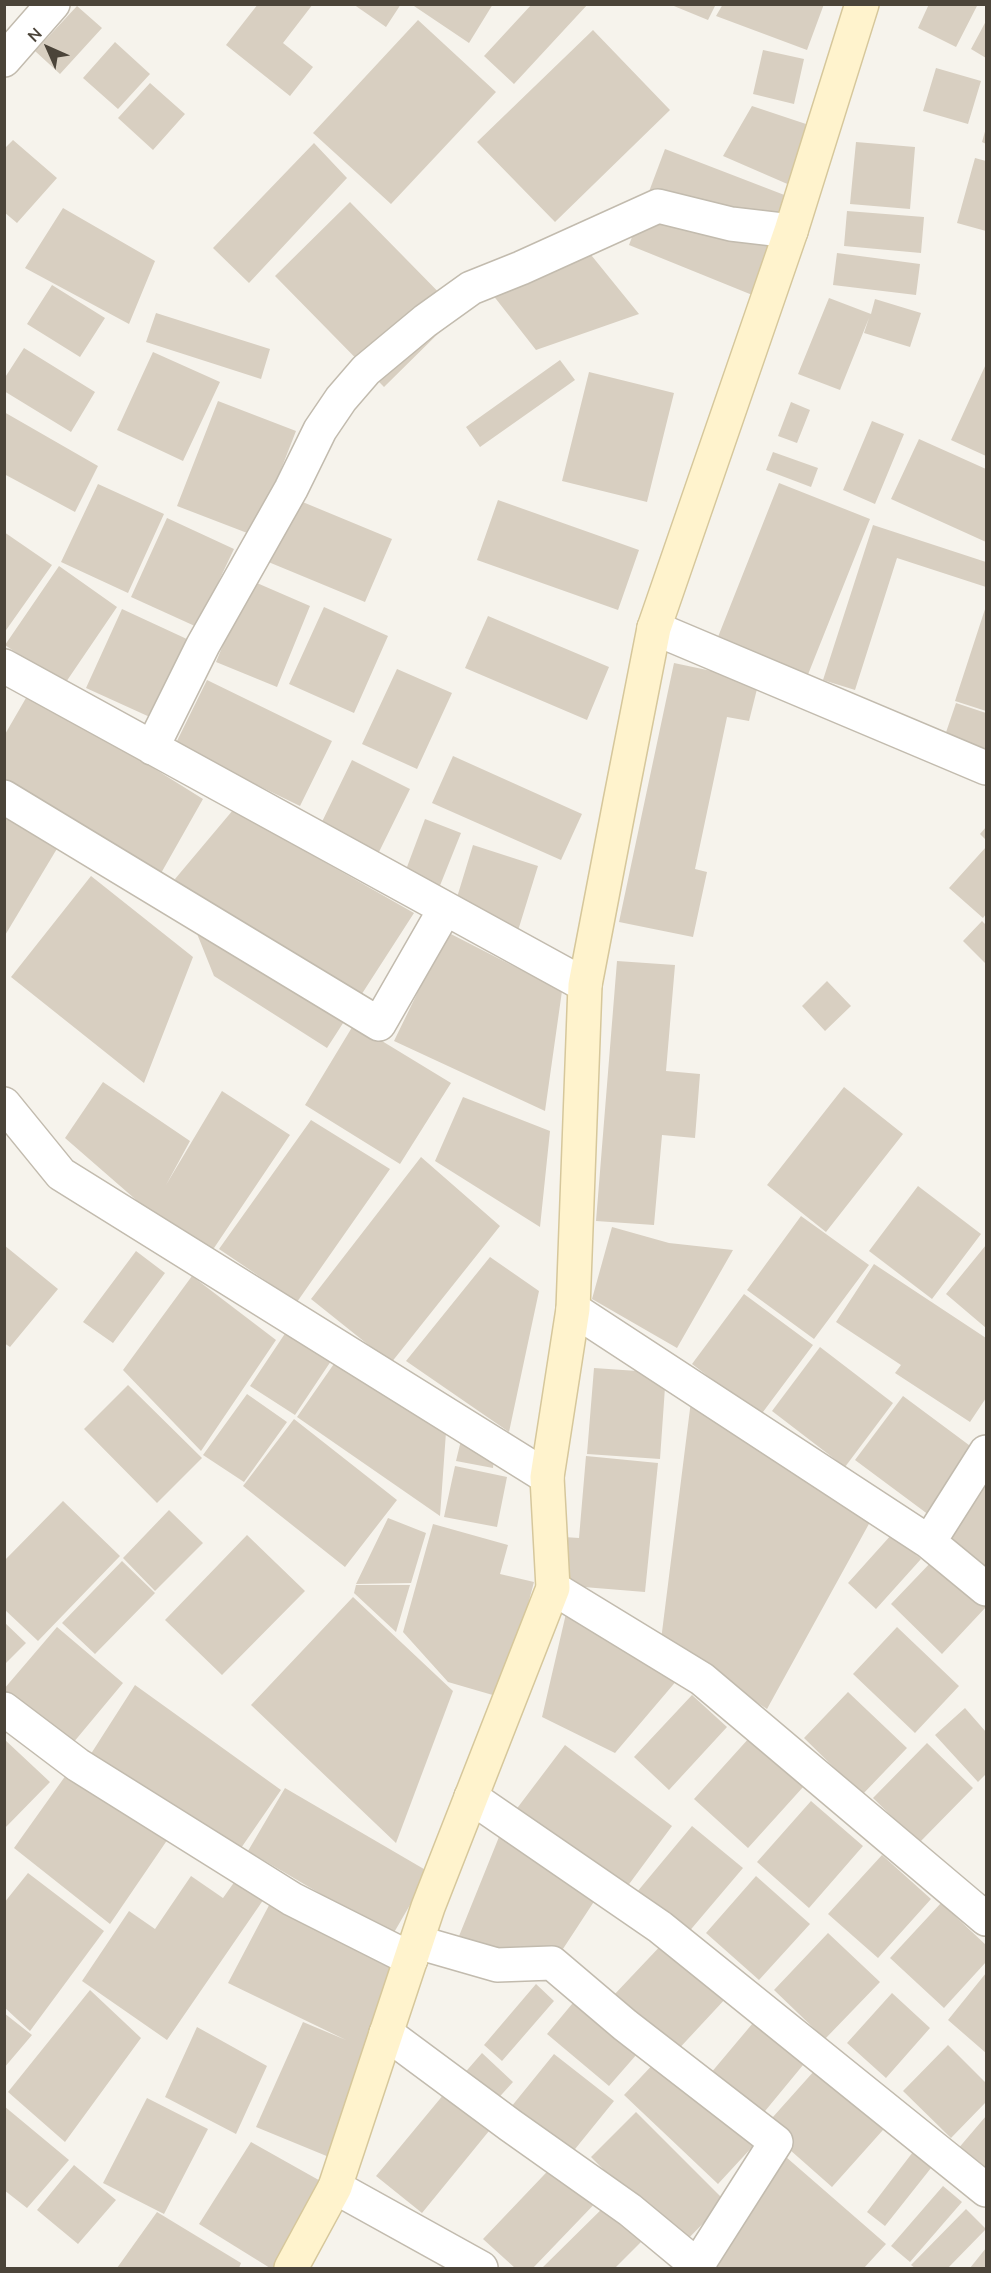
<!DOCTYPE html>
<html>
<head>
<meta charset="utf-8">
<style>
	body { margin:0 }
	#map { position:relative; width:991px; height:2273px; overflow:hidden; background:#f6f3ec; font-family:"Nunito Sans",sans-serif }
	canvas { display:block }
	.frame { position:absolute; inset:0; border:6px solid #4b4439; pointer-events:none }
	.north { position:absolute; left:18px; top:18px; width:60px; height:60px; -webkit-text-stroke:4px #fff; paint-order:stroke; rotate:315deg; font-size:16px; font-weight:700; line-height:24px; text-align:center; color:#4b4439 }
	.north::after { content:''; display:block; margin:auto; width:21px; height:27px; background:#4b4439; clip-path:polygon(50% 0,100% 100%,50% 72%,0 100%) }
</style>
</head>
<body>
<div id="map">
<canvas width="991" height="2273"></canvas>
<div class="frame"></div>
<div class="north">N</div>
</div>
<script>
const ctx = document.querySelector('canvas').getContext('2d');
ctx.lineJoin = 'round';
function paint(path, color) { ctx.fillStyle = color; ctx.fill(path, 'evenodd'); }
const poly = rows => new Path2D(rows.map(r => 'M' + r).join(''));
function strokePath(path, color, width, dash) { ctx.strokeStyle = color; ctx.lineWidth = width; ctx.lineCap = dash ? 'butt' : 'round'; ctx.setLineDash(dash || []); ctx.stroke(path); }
const building = poly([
	[258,4,313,4,283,43,313,67,290,96,226,45],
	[353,4,401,4,386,27],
	[411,4,493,4,469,43],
	[532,4,588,4,514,84,484,56],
	[669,4,716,4,708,20],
	[723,4,824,4,807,50,716,16],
	[929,4,978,4,956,47,918,28],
	[77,6,102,28,60,74,35,51],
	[418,20,496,92,391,204,313,133],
	[986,21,986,58,971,49],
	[593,30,670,110,555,222,477,142],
	[115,42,150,74,118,109,83,78],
	[763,50,804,59,794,104,753,94],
	[936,68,981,81,968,124,923,111],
	[150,83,185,114,153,150,118,118],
	[752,106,806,124,792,186,723,156],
	[986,128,986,144,982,142],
	[13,140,57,178,17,223,4,212,4,149],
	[856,142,915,147,910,209,850,204],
	[314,143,347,178,249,283,213,248],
	[665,149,787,196,772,303,629,245],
	[975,158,986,161,986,231,957,223],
	[350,202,459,313,384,387,275,276],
	[63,208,155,261,129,324,25,268],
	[847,211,924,217,921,253,844,246],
	[570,229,639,314,536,350,478,276],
	[837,253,920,264,916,295,833,285],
	[52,285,105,318,80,357,27,324],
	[829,298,871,314,875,299,921,313,910,347,864,333,869,318,840,390,798,374],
	[156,313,270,349,261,379,146,342],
	[24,348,95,392,71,432,4,391,4,379],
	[153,352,220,382,183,461,117,430],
	[560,360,575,380,480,447,466,427],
	[986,364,986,456,951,440],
	[589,372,674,393,647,502,562,481],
	[218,401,296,431,255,536,177,506],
	[791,402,810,410,797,443,778,436],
	[4,412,98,466,75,512,4,474],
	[872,421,904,434,875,504,843,490],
	[919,439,986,469,986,542,891,499],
	[773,452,818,468,811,487,766,470],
	[779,483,870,519,805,682,714,647],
	[98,484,164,514,128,593,61,562],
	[293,498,392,539,365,602,266,561],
	[498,500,639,550,618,610,477,560],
	[167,518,234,549,197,627,131,597],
	[873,525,986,562,986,587,897,558,855,690,823,680],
	[4,532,52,565,4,633],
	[59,566,117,607,64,685,5,645],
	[250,580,310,606,277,687,216,662],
	[986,606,986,711,955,701],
	[324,607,388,636,354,713,289,684],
	[122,609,189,640,152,718,86,688],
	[488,616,609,667,587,720,465,668],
	[674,663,759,681,749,721,727,717,695,869,707,872,693,937,619,922],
	[397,669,452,693,417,769,362,744],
	[207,680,332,741,300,806,175,745],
	[30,691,203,799,160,875,4,783,4,736],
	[956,703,986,713,986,761,941,747],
	[453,756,582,814,561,860,432,803],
	[352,760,410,789,377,856,319,828],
	[233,810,414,913,327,1048,214,976,175,879],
	[4,814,58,847,4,937],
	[425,819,461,833,439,888,404,875],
	[986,827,986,840,980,834],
	[473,845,538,866,516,937,451,917],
	[986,847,986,914,983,918,949,888],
	[91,876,193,957,144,1083,11,977],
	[982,921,986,925,986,964,963,941],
	[447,932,562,991,545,1111,394,1041],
	[617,961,675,965,666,1071,700,1074,695,1138,662,1135,654,1225,596,1221],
	[827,981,851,1006,825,1031,802,1006],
	[354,1024,451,1083,400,1164,305,1105],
	[103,1082,190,1141,166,1185,222,1091,290,1135,210,1254,150,1212,65,1138],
	[844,1087,903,1134,826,1232,767,1185],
	[463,1097,550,1131,540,1227,435,1161],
	[311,1120,390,1169,297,1302,219,1249],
	[421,1157,500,1226,391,1363,311,1299],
	[918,1186,981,1234,932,1299,869,1251],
	[801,1216,869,1265,814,1339,747,1290],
	[612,1227,669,1243,733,1250,677,1348,592,1299],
	[4,1245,58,1289,10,1347,4,1343],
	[986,1245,986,1328,946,1294],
	[136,1251,165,1273,113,1343,83,1322],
	[490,1257,539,1291,509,1432,406,1361],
	[874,1264,986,1338,986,1398,970,1422,895,1373,901,1365,836,1322],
	[192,1276,276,1340,201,1451,123,1370],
	[744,1294,813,1345,760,1416,692,1364],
	[286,1332,331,1361,295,1415,250,1386],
	[820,1347,893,1403,845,1467,772,1411],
	[338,1358,446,1432,440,1516,297,1417],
	[594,1368,666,1373,660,1459,587,1454],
	[128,1385,202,1458,157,1503,84,1429],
	[247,1394,287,1422,244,1482,203,1455],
	[903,1396,977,1451,929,1515,855,1460],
	[691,1401,870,1522,767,1709,661,1640],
	[294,1419,397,1500,345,1567,243,1486],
	[463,1432,495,1448,493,1468,456,1461],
	[586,1456,658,1463,645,1592,559,1585,564,1537,579,1538],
	[455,1466,507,1477,497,1527,444,1517],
	[986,1480,986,1578,938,1536],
	[63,1501,120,1556,38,1641,4,1609,4,1561],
	[169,1510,203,1543,155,1591,123,1558],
	[388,1518,426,1533,411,1583,356,1584],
	[433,1524,508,1545,500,1574,534,1582,503,1698,448,1682,403,1632],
	[892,1534,921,1559,876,1609,848,1583],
	[247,1535,305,1591,222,1675,165,1620],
	[935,1558,986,1607,942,1654,891,1604],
	[122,1561,155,1593,95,1654,62,1623],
	[356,1585,410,1585,396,1632,354,1593],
	[353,1597,453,1691,396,1843,251,1705],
	[568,1605,678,1679,615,1753,542,1717],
	[4,1622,26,1643,4,1665],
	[57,1627,123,1683,68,1749,4,1696,4,1689],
	[897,1627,959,1686,915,1733,853,1674],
	[135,1685,281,1790,239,1851,87,1760],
	[848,1692,907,1748,862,1795,804,1738],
	[692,1695,727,1727,669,1790,634,1757],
	[965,1708,986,1732,986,1774,978,1782,935,1735],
	[750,1737,804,1786,748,1848,694,1799],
	[4,1739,50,1782,4,1829],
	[927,1743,973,1788,919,1843,873,1798],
	[565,1745,672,1826,624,1891,515,1811],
	[71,1768,170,1836,110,1924,14,1848],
	[285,1788,429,1872,392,1936,248,1851],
	[811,1801,863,1846,809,1908,757,1862],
	[692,1826,743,1868,687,1934,637,1892],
	[501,1832,597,1897,559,1955,455,1946],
	[882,1855,931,1899,878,1958,828,1914],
	[28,1873,104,1931,30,2031,4,2007,4,1903],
	[240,1874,268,1893,167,2040,82,1981,129,1911,155,1929,191,1876,223,1898],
	[756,1876,810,1924,759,1980,706,1933],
	[275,1894,400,1961,329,2157,256,2127,303,2022,346,2040,228,1983],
	[941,1903,986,1945,986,1962,944,2008,890,1958],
	[828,1933,880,1982,825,2039,774,1990],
	[666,1940,727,1997,674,2054,613,1996],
	[986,1973,986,2053,948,2020],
	[536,1984,554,2001,502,2061,484,2045],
	[90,1990,141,2038,65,2142,8,2092],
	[582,1992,644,2046,609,2086,547,2034],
	[892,1993,930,2028,886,2078,847,2043],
	[4,2013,32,2035,4,2068],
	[758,2017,808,2059,756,2122,705,2080],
	[197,2027,267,2066,236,2134,165,2097],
	[948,2045,986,2083,986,2102,951,2138,903,2091],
	[482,2053,513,2082,493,2104,462,2076],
	[554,2054,614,2101,567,2159,604,2194,533,2268,515,2268,483,2239,562,2156,507,2112],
	[659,2058,754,2145,718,2184,624,2095],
	[823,2061,891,2121,832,2187,764,2127],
	[444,2094,489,2131,422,2213,376,2176],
	[147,2098,208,2129,164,2214,103,2183],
	[4,2106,69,2160,27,2208,4,2190],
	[636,2112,725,2201,680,2247,591,2157],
	[986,2116,986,2175,957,2150],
	[251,2142,324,2183,277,2268,270,2268,199,2224],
	[916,2148,935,2163,885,2226,867,2212],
	[786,2157,886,2244,864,2268,705,2268],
	[74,2165,116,2200,78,2244,37,2210],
	[943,2186,962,2202,910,2262,891,2246],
	[615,2196,651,2232,615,2268,542,2268],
	[966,2209,986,2229,948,2268,915,2268,911,2265],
	[157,2212,241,2263,239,2268,117,2268],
	[986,2248,986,2268,970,2268]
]);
const minor = poly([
	[4,60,53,4],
	[654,628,986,768],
	[4,666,585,985],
	[152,748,203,645,291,489,320,430,341,399,366,370,425,321,471,288,521,268,658,206,731,224,791,231],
	[4,797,379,1024,445,909],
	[4,1104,61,1174,547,1477],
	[573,1309,929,1542,986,1589],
	[929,1542,986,1452],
	[553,1588,702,1679,986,1919],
	[4,1709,78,1765,292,1899,411,1959],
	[471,1797,660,1927,986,2190],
	[417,1942,497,1965,552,1963,625,2025,776,2142,697,2266],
	[386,2033,510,2125,630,2210,700,2268],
	[335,2187,481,2268]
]);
const secondary = poly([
	[291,2268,335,2187,428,1907,553,1588,547,1477,573,1309,585,985,620,802,654,628,791,231,862,4]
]);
paint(building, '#d8cfc1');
strokePath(minor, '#c2bbae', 36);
strokePath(secondary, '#d6c79b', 36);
strokePath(minor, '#fff', 33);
strokePath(secondary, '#fff3cd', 33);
</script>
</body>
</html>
